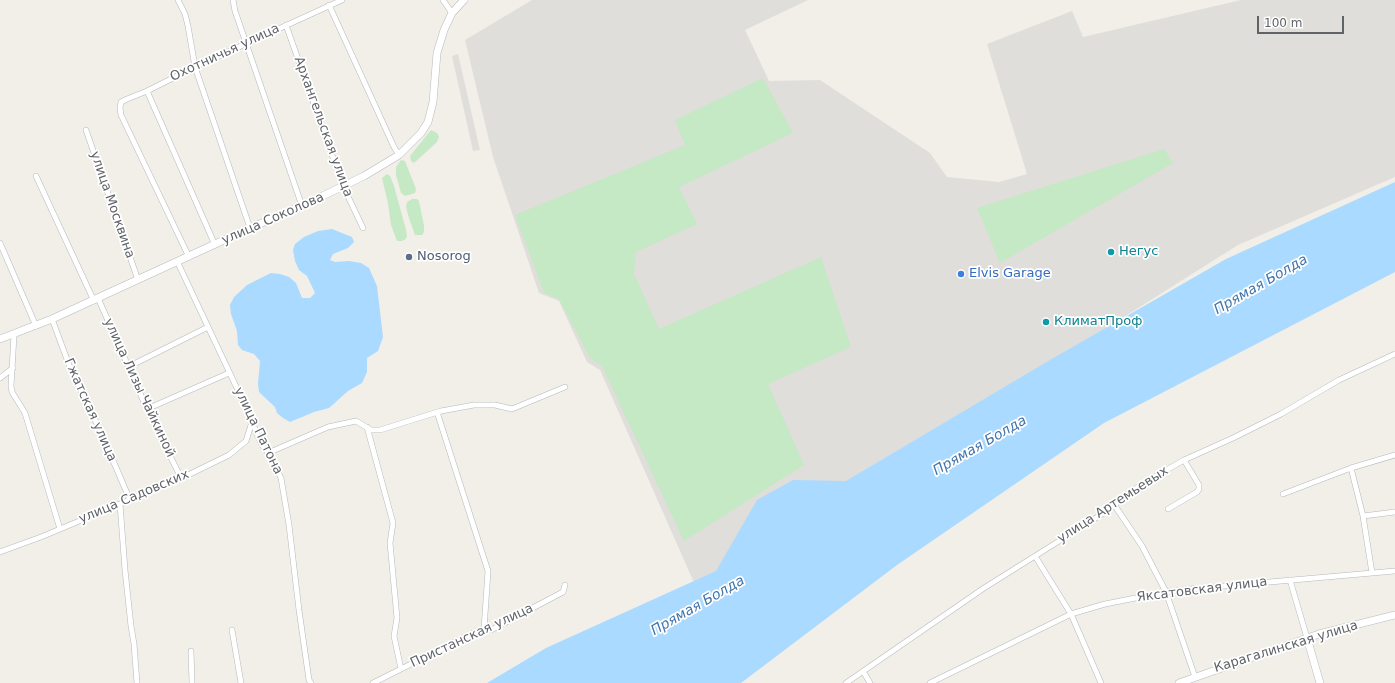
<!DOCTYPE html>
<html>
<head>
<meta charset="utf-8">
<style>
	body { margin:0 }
	#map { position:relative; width:1395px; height:683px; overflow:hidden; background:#f1efe8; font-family:"DejaVu Sans",sans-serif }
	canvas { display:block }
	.scale { position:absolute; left:1257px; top:16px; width:87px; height:18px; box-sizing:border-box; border:2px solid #5f6368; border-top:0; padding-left:5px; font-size:12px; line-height:14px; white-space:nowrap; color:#5f6368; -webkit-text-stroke:3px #fff; paint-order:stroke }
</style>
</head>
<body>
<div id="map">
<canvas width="1395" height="683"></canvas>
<div class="scale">100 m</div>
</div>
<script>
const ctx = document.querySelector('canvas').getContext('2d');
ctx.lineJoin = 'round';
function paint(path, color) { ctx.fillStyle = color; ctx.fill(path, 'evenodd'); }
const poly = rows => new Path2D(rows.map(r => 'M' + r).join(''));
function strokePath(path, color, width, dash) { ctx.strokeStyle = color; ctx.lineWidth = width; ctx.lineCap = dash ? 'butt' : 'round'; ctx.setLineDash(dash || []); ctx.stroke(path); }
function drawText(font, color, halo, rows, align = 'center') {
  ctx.font = font + ' "DejaVu Sans",sans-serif'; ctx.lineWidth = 3.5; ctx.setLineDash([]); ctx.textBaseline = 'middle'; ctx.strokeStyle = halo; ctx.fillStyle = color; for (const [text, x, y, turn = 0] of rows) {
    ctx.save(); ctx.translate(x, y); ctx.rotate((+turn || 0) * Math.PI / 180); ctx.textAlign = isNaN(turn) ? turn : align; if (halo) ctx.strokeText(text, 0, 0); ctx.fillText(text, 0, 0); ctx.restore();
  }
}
const industrial = poly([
	[532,0,808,0,745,30,769,81,820,80,930,153,947,177,999,182,1027,174,987,44,1072,11,1083,37,1241,0,1395,0,1395,177,1238,245,696,587,600,370,587,362,559,301,539,293,493,157,465,40],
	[458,54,480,150,473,151,452,56]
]);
const green = poly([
	[763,78,793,133,679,187,697,224,636,252,634,274,659,329,821,257,851,347,768,384,804,465,684,541,602,366,590,358,559,299,544,293,515,215,685,145,675,120],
	[431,130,437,133,439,137,437,142,414,163,411,161,410,156],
	[1164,149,1173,163,1000,263,977,208],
	[401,160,405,161,416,189,415,193,405,196,401,193,396,175,396,167],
	[387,174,390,176,394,186,406,230,407,236,406,239,402,241,397,241,391,225,388,203,382,178],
	[412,199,417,199,419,201,424,226,424,232,422,235,415,235,409,218,406,207,407,202]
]);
const water = poly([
	[1395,182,1395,272,1104,423,897,565,741,683,487,683,546,648,716,571,757,500,793,480,846,481,1050,360,1226,259],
	[332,229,352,237,354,242,348,248,333,254,330,260,335,262,349,261,361,263,369,268,377,286,383,337,378,351,367,358,367,372,362,383,348,391,329,408,314,412,290,422,283,418,277,413,275,407,259,392,258,384,260,361,254,354,242,350,238,345,237,331,231,314,230,305,234,297,247,285,271,273,280,274,289,277,296,283,302,298,310,298,315,293,307,276,299,270,295,261,293,250,295,244,304,237,318,231]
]);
const minor = poly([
	[178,0,185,14,188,26,195,67,250,228],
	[233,0,235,11,302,206],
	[443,0,452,13],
	[329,5,394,147,399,155],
	[286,25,343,186,363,228],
	[147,91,215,245],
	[86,130,138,280],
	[36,176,94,301],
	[0,243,36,326],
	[189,257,121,115,120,108,121,102,127,99,147,91,195,67,342,0],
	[177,261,242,399,261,443,270,456,281,478,289,525,299,610,309,680,311,683],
	[98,298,147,409,181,478],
	[52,319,72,373,99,428,130,500],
	[14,335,11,386,12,392,25,413,60,529],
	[128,367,208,327],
	[0,378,13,368],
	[147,409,229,373],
	[437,412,488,571,484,629],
	[367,427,393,523,390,543,397,618,394,636,401,669],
	[268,453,328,427,356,421,371,430,380,430,441,411,474,405,495,405,512,409,565,387],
	[1351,468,1363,516,1372,573],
	[1283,494,1351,468,1395,455],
	[120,504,125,570,131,626,134,644,137,683],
	[1115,506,1142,546,1166,592,1195,677],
	[1168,509,1197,492,1199,489,1199,485,1184,460],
	[1363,516,1395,512],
	[0,552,41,537,120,504,184,477,229,455,246,441,252,422],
	[1035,556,1071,614,1101,683],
	[1290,580,1307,638],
	[232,630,241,683],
	[191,651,192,683],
	[863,671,870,683],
	[373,683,477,631,484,629,491,630,563,592,565,585],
	[846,683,984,588,1107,511,1127,494,1163,472,1184,460,1233,438,1281,414,1339,380,1395,354],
	[930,683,1071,614,1105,604,1166,592,1190,589,1395,571]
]);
const tertiary = poly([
	[1307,638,1320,683],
	[1179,683,1319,634,1395,615]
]);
const secondary = poly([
	[0,339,52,319,250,228,302,206,364,176,399,155,421,133,428,122,433,102,437,53,444,30,452,13,464,0]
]);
const markers = [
	[1111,252,4,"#0f9aa8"],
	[409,257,4,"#5c6f8a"],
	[961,274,4,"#3f7fe0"],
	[1046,322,4,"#0f9aa8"]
];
const streetNames = [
	["Охотничья улица",225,53,-25],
	["Архангельская улица",323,127,70],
	["улица Москвина",112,205,71],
	["улица Соколова",273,219,-24],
	["улица Лизы Чайкиной",139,388,65],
	["Гжатская улица",90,410,66],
	["улица Патона",258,431,64],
	["улица Садовских",134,497,-23],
	["улица Артемьевых",1113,505,-33],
	["Яксатовская улица",1202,590,-7],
	["Пристанская улица",472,636,-25],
	["Карагалинская улица",1286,647,-17]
];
const cultureNames = [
	["Негус",1119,252],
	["КлиматПроф",1054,322]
];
const serviceNames = [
	["Nosorog",417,257]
];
const shopNames = [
	["Elvis Garage",969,274]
];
const waterNames = [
	["Прямая Болда",1261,285,-30],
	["Прямая Болда",980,446,-30],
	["Прямая Болда",698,606,-30]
];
paint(industrial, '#e0deda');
paint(green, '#c5e8c5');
paint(water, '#aadaff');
strokePath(minor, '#b5b8bc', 6);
strokePath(tertiary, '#b5b8bc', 8);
strokePath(secondary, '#b6babf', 8);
strokePath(minor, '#fff', 5);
strokePath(tertiary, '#fff', 7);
strokePath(secondary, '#fff', 7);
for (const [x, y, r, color] of markers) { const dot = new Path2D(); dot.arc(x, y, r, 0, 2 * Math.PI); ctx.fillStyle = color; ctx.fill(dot); strokePath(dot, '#fff', 1.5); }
drawText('13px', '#5f6368', '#fff', streetNames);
drawText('13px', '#0d838f', '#fff', cultureNames, 'left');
drawText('13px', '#4e5e75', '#fff', serviceNames, 'left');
drawText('13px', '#366cbe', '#fff', shopNames, 'left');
drawText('italic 14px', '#4174aa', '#fff', waterNames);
</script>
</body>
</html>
